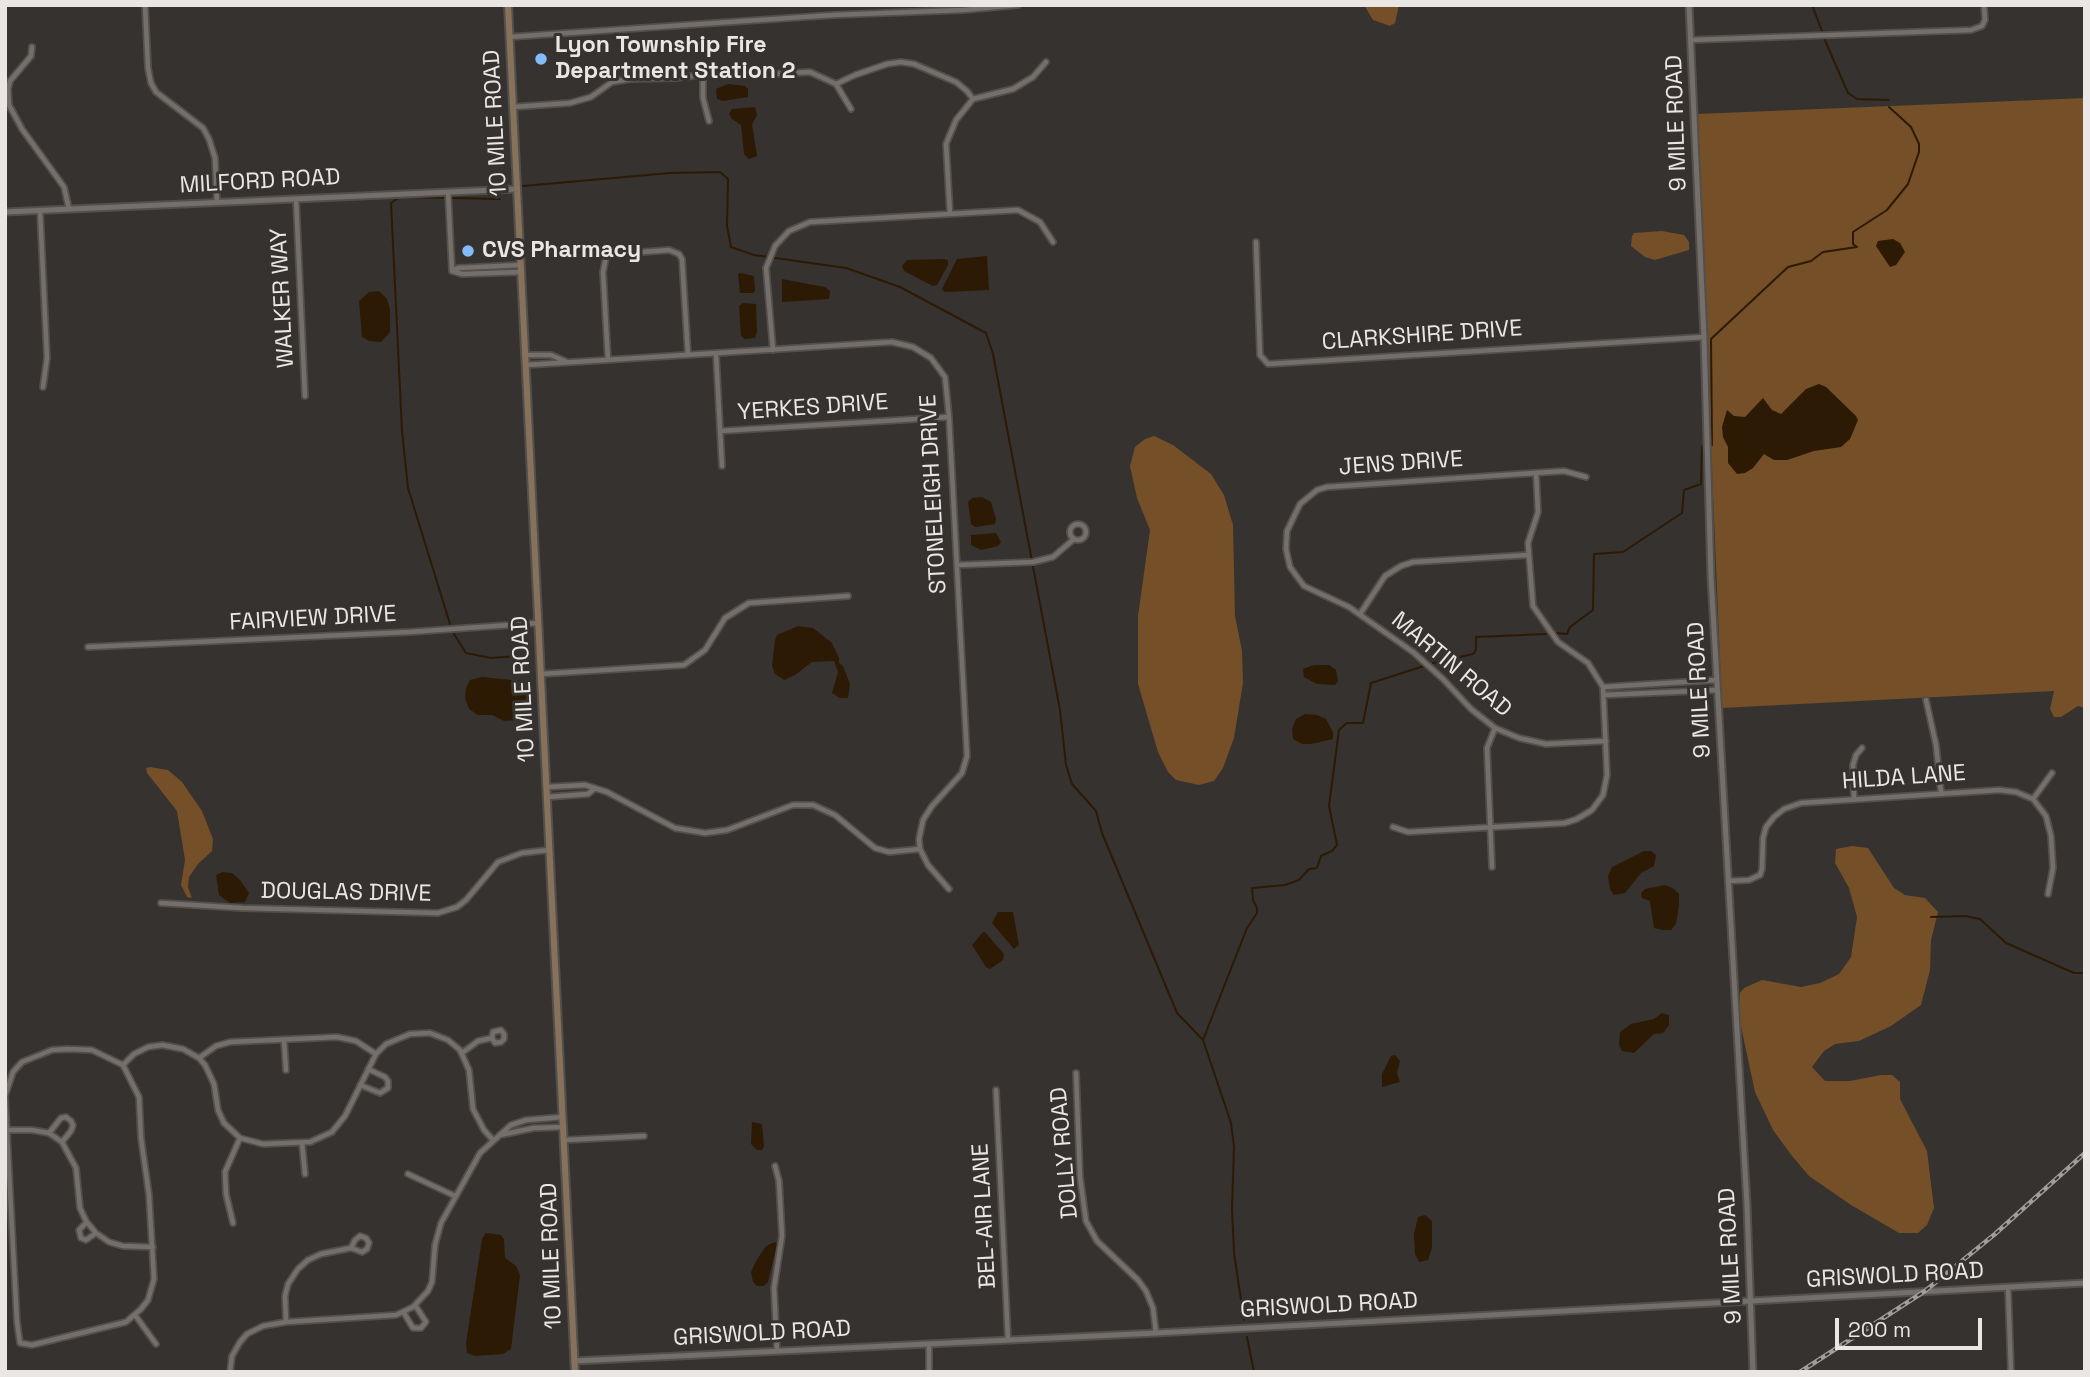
<!DOCTYPE html>
<html>
<head>
<meta charset="utf-8">
<style>
	body { margin:0 }
	#map { position:relative; width:2090px; height:1377px; overflow:hidden; background:#36322f; font-family:"Space Grotesk",sans-serif }
	canvas { display:block }
	.frame { position:absolute; inset:0; border:7px solid #e9e6e4; pointer-events:none }
	.scale { position:absolute; left:1835px; top:1318px; width:147px; height:32px; box-sizing:border-box; border:4px solid #e9e6e4; border-top:0; padding-left:9px; font-size:21px; line-height:24px; white-space:nowrap; color:#e9e6e4; -webkit-text-stroke:5px #36322f; paint-order:stroke }
</style>
</head>
<body>
<div id="map">
<canvas width="2090" height="1377"></canvas>
<div class="frame"></div>
<div class="scale">200 m</div>
</div>
<script>
const ctx = document.querySelector('canvas').getContext('2d');
ctx.lineJoin = 'round';
function paint(path, color) { ctx.fillStyle = color; ctx.fill(path, 'evenodd'); }
const poly = rows => new Path2D(rows.map(r => 'M' + r).join(''));
function strokePath(path, color, width, dash) { ctx.strokeStyle = color; ctx.lineWidth = width; ctx.lineCap = dash ? 'butt' : 'round'; ctx.setLineDash(dash || []); ctx.stroke(path); }
function drawText(font, color, halo, rows, align = 'center') {
  ctx.font = font + ' "Space Grotesk",sans-serif'; ctx.lineWidth = 6; ctx.setLineDash([]); ctx.textBaseline = 'middle'; ctx.strokeStyle = halo; ctx.fillStyle = color; for (const [text, x, y, turn = 0] of rows) {
    ctx.save(); ctx.translate(x, y); ctx.rotate((+turn || 0) * Math.PI / 180); ctx.textAlign = isNaN(turn) ? turn : align; if (halo) ctx.strokeText(text, 0, 0); ctx.fillText(text, 0, 0); ctx.restore();
  }
}
const green = poly([
	[1364,5,1399,5,1395,23,1390,26,1373,20],
	[2085,98,2085,708,2078,706,2061,717,2054,717,2050,709,2054,691,1722,708,1697,114],
	[1662,231,1684,235,1689,242,1689,250,1655,260,1645,257,1631,246,1632,236,1634,233],
	[1154,436,1173,445,1211,474,1224,495,1233,525,1235,616,1242,651,1243,683,1234,738,1223,768,1214,781,1199,785,1176,780,1168,772,1158,752,1138,684,1138,616,1150,530,1137,498,1130,466,1135,447,1145,439],
	[150,767,168,770,182,782,202,811,213,839,212,851,198,864,189,877,188,887,192,898,187,897,181,885,185,860,177,811,147,773,146,768],
	[1852,846,1868,848,1894,888,1905,895,1925,898,1938,912,1931,940,1930,970,1921,1005,1891,1026,1859,1041,1835,1044,1824,1051,1812,1067,1825,1081,1850,1081,1881,1075,1892,1075,1900,1082,1900,1099,1927,1151,1934,1208,1927,1225,1918,1233,1899,1233,1851,1205,1809,1176,1792,1156,1773,1130,1755,1092,1740,1022,1740,993,1744,988,1762,980,1801,987,1820,983,1839,974,1851,957,1857,917,1849,888,1835,863,1836,849]
]);
const water = poly([
	[728,84,745,86,748,89,748,97,723,101,717,99,716,89],
	[755,107,757,115,752,124,757,156,749,159,744,154,741,125,732,119,729,114,732,109],
	[1893,239,1900,243,1905,252,1896,265,1890,267,1876,246,1878,241],
	[987,256,989,290,945,292,942,289,957,259],
	[943,259,948,260,948,265,937,285,933,286,904,271,902,266,907,260],
	[740,273,754,276,755,291,753,293,740,293,738,274],
	[782,279,825,287,830,291,829,299,782,302],
	[379,291,387,299,390,309,390,332,381,342,369,341,362,337,359,301,369,292],
	[743,303,756,304,757,332,755,338,745,339,741,336,739,306],
	[1819,384,1826,387,1856,416,1858,420,1850,439,1841,447,1814,451,1787,460,1774,460,1764,454,1753,468,1745,473,1737,474,1728,463,1728,447,1723,437,1722,427,1727,410,1734,416,1745,417,1763,398,1772,410,1781,414,1806,389],
	[982,497,991,502,996,519,995,524,975,527,971,524,968,502,972,498],
	[996,533,1001,542,998,546,981,550,971,545,971,535],
	[798,626,813,628,832,643,839,658,839,663,843,666,850,684,848,698,840,698,832,693,838,672,834,661,812,662,795,675,784,680,775,674,772,666,775,640,777,635],
	[1314,665,1329,665,1336,670,1338,681,1335,685,1317,684,1304,677,1303,669],
	[482,677,522,681,528,701,523,720,504,721,492,715,478,715,469,709,465,698,466,688,470,680],
	[1305,714,1317,715,1326,719,1333,732,1333,739,1311,744,1302,744,1293,739,1292,729,1296,719],
	[1644,851,1651,851,1656,855,1654,866,1641,873,1625,893,1614,895,1610,889,1608,876,1612,867],
	[223,872,232,873,240,880,249,893,245,902,230,903,219,895,216,875],
	[1665,885,1674,889,1679,894,1679,906,1676,924,1671,930,1663,930,1654,928,1650,901,1642,898,1641,893,1645,889],
	[998,912,1013,912,1019,945,1014,949,992,923],
	[984,931,1004,954,1003,960,990,969,986,967,972,945],
	[1662,1013,1669,1015,1669,1025,1663,1033,1654,1034,1634,1053,1622,1051,1619,1045,1620,1032,1631,1024,1654,1019],
	[1395,1055,1400,1061,1397,1073,1400,1082,1382,1087,1382,1074,1391,1056],
	[752,1122,762,1124,764,1146,762,1150,757,1150,751,1144],
	[1425,1215,1432,1221,1432,1248,1428,1260,1419,1262,1415,1254,1414,1234,1418,1217],
	[486,1233,501,1235,504,1239,505,1258,516,1266,520,1275,511,1349,503,1354,475,1356,467,1353,466,1343,482,1239],
	[775,1242,777,1244,768,1282,764,1286,757,1286,753,1282,751,1272,756,1261,766,1246]
]);
const stream = poly([
	[1812,5,1822,31],
	[1824,38,1848,93,1857,99,1889,100],
	[523,186,670,173,720,172,728,179,727,226,731,247,754,255,846,268,900,287,986,333,993,354,1060,710,1066,765,1072,784,1096,811,1102,833,1177,1013,1203,1040,1231,1123,1234,1147,1232,1209,1234,1253,1244,1320],
	[401,196,391,203,402,431,408,488,450,624],
	[407,197,500,199],
	[1712,445,1711,339,1788,267,1811,261,1823,252,1857,247,1853,244,1853,232,1887,210,1908,184,1919,152,1919,144,1911,127,1889,107],
	[1555,633,1567,634,1570,627,1593,610,1594,554,1623,552,1682,513,1684,490,1701,484,1702,446],
	[454,634,466,653,491,658,529,655],
	[1433,663,1473,654,1476,650,1476,637,1546,634],
	[1931,917,1965,916,1980,919,2006,943,2074,973,2085,973],
	[1203,1040,1247,928,1257,913,1257,908,1253,900,1252,888,1285,885,1299,880,1309,869,1317,868,1321,856,1332,851,1337,845,1329,806,1339,730,1347,723,1363,723,1371,683,1424,666],
	[1247,1337,1254,1372]
]);
const minor = poly([
	[145,5,148,68,151,83,156,92,203,128,209,139,215,158,217,202],
	[509,37,833,15,963,10,1018,5],
	[1691,40,1971,30,1982,26,1985,20,1984,5],
	[32,47,31,56,10,81,8,89,9,105,22,129,64,187,69,209],
	[703,76,703,98,709,121],
	[836,84,855,75,887,64,901,62,914,64,956,82,967,91,973,99],
	[513,107,570,103,591,97,612,82,630,79,675,78,727,72,753,75,810,72,836,84,851,109],
	[448,192,452,271],
	[296,199,305,396],
	[40,210,47,358,43,387],
	[950,214,946,144,956,120,973,99,1013,89,1033,77,1046,62],
	[1256,242,1260,355,1268,364,1704,337],
	[521,265,458,268,452,271,462,274,522,272],
	[773,350,766,268,775,246,789,231,810,222,1018,210,1040,222,1053,242],
	[716,354,722,466],
	[525,355,551,355,567,362],
	[608,360,603,272,606,257,617,254,669,250,679,254,682,259,688,355],
	[526,365,892,342,913,347,931,358,945,377,949,417,967,756,962,773,932,806,923,820,919,839,920,849,928,865,949,889],
	[720,431,949,417],
	[1586,477,1564,471,1327,487,1317,490,1300,504,1287,531,1286,549,1290,567,1304,586,1349,607,1413,652,1443,679,1471,709,1495,728,1519,738,1546,744,1606,741],
	'1070 532a8 8 0 1 1 16 0a8 8 0 1 1-16 0Z',
	[957,565,1033,562,1053,557,1074,539],
	[1360,614,1385,576,1401,566,1413,562,1528,555],
	[88,647,409,632,538,623],
	[541,674,684,665,705,650,725,618,749,603,848,596],
	[1603,687,1716,680],
	[1604,695,1717,690],
	[1926,700,1936,745,1941,792],
	[547,787,585,785,607,792,675,828,705,833,727,830,793,805,813,805,835,815,875,848,889,852,920,849],
	[547,797,588,794,594,789],
	[1854,799,1853,765,1856,755,1862,748],
	[2033,799,2052,773],
	[1393,827,1408,832,1565,823,1577,819,1592,810,1603,795,1607,775,1603,687,1588,663,1558,642,1533,606,1528,543,1538,512,1536,473],
	[1492,867,1487,748,1495,728],
	[1728,881,1749,880,1760,875,1762,869,1763,838,1766,827,1774,817,1784,809,1801,803,1999,790,2016,792,2033,799,2046,816,2051,836,2053,868,2048,894],
	[161,903,242,908,438,913,457,907,466,900,498,862,522,853,549,850],
	[284,1040,286,1070],
	[68,1049,92,1050,123,1065,139,1097,141,1138,149,1195,154,1279,148,1300,141,1309,126,1322,32,1345,20,1343,17,1322,5,1096,13,1072,22,1062,52,1050,68,1049],
	[462,1053,478,1041,492,1038,495,1043,501,1042,504,1039,504,1034,501,1030,493,1032,492,1038],
	[199,1058,216,1046,230,1042,337,1037,356,1041,376,1054],
	[123,1065,134,1054,148,1047,162,1045,183,1049,199,1058,205,1065,214,1084,218,1110,224,1123,240,1138,263,1144,310,1142,332,1132,345,1116,376,1054,386,1044,410,1034,430,1033,448,1040,460,1050,469,1070,473,1109,484,1130,493,1140],
	[1076,1073,1080,1177,1086,1221,1097,1241,1138,1280,1146,1291,1153,1308,1156,1333],
	[360,1085,380,1093,388,1088,388,1081,385,1077,368,1069],
	[996,1090,1008,1340],
	[6,1130,32,1130,49,1133,62,1142,76,1168,80,1208,86,1221,96,1233,109,1242,123,1246,153,1247],
	[49,1133,61,1118,66,1117,71,1121,73,1125,71,1131,62,1142],
	[500,1135,534,1128,564,1127],
	[565,1140,644,1136],
	[302,1143,305,1174],
	[775,1166,779,1181,782,1236,774,1288,777,1351],
	[408,1174,455,1196],
	[87,1222,79,1230,81,1238,86,1240,96,1233],
	[233,1223,226,1194,225,1172,240,1138],
	[360,1236,366,1238,369,1243,367,1249,362,1252,351,1248,355,1240,360,1236],
	[2008,1287,2011,1372],
	[404,1313,413,1328,421,1328,426,1322,415,1305],
	[135,1315,156,1344],
	[286,1322,285,1296,288,1284,298,1269,308,1260,321,1254,351,1248],
	[929,1344,929,1372],
	[230,1372,232,1356,240,1342,247,1334,263,1326,286,1322,396,1315,413,1307,428,1291,432,1282,435,1245,441,1223,480,1153,511,1125,526,1120,563,1117]
]);
const tertiary = poly([
	[1689,5,1704,337,1711,577,1747,1205,1753,1372],
	[5,212,517,189],
	[574,1361,1156,1333,2085,1283]
]);
const secondary = poly([
	[508,5,575,1372]
]);
const rail = poly([
	[1800,1372,1925,1291,1995,1234,2085,1153]
]);
const markers = [
	[541,59,7,"#84bcfb"],
	[468,251,7,"#84bcfb"]
];
const poiNames = [
	["Lyon Township Fire",555,46],
	["Department Station 2",555,72],
	["CVS Pharmacy",482,251]
];
const streetNames = [
	["10 MILE ROAD",496,123,-93],
	["9 MILE ROAD",1677,123,-92],
	["MILFORD ROAD",260,182,-3],
	["WALKER WAY",283,298,-93],
	["CLARKSHIRE DRIVE",1422,336,-4],
	["YERKES DRIVE",813,408,-4],
	["JENS DRIVE",1401,464,-4],
	["STONELEIGH DRIVE",934,494,-93],
	["FAIRVIEW DRIVE",313,619,-3],
	["MARTIN ROAD",1451,665,40],
	["10 MILE ROAD",524,689,-93],
	["9 MILE ROAD",1700,690,-93],
	["HILDA LANE",1904,778,-4],
	["DOUGLAS DRIVE",346,893,1],
	["DOLLY ROAD",1065,1153,-95],
	["BEL-AIR LANE",985,1216,-93],
	["10 MILE ROAD",552,1256,-92],
	["9 MILE ROAD",1731,1256,-93],
	["GRISWOLD ROAD",1895,1276,-3],
	["GRISWOLD ROAD",1329,1306,-3],
	["GRISWOLD ROAD",762,1334,-3]
];
paint(green, '#744f27');
paint(water, '#2d1a04');
strokePath(stream, '#2d1a04', 2);
strokePath(minor, '#524f4c', 8);
strokePath(tertiary, '#524f4c', 9);
strokePath(secondary, '#524f4c', 10);
strokePath(minor, '#746f6b', 4.5);
strokePath(tertiary, '#746f6b', 5);
strokePath(secondary, '#86715b', 6);
strokePath(rail, '#a19d9b', 4.5);
strokePath(rail, '#36322f', 2, [5]);
for (const [x, y, r, color] of markers) { const dot = new Path2D(); dot.arc(x, y, r, 0, 2 * Math.PI); ctx.fillStyle = color; ctx.fill(dot); strokePath(dot, '#36322f', 2.5); }
drawText('bold 23px', '#e9e6e4', '#36322f', poiNames, 'left');
drawText('23px', '#e9e6e4', '#36322f', streetNames);
</script>
</body>
</html>
